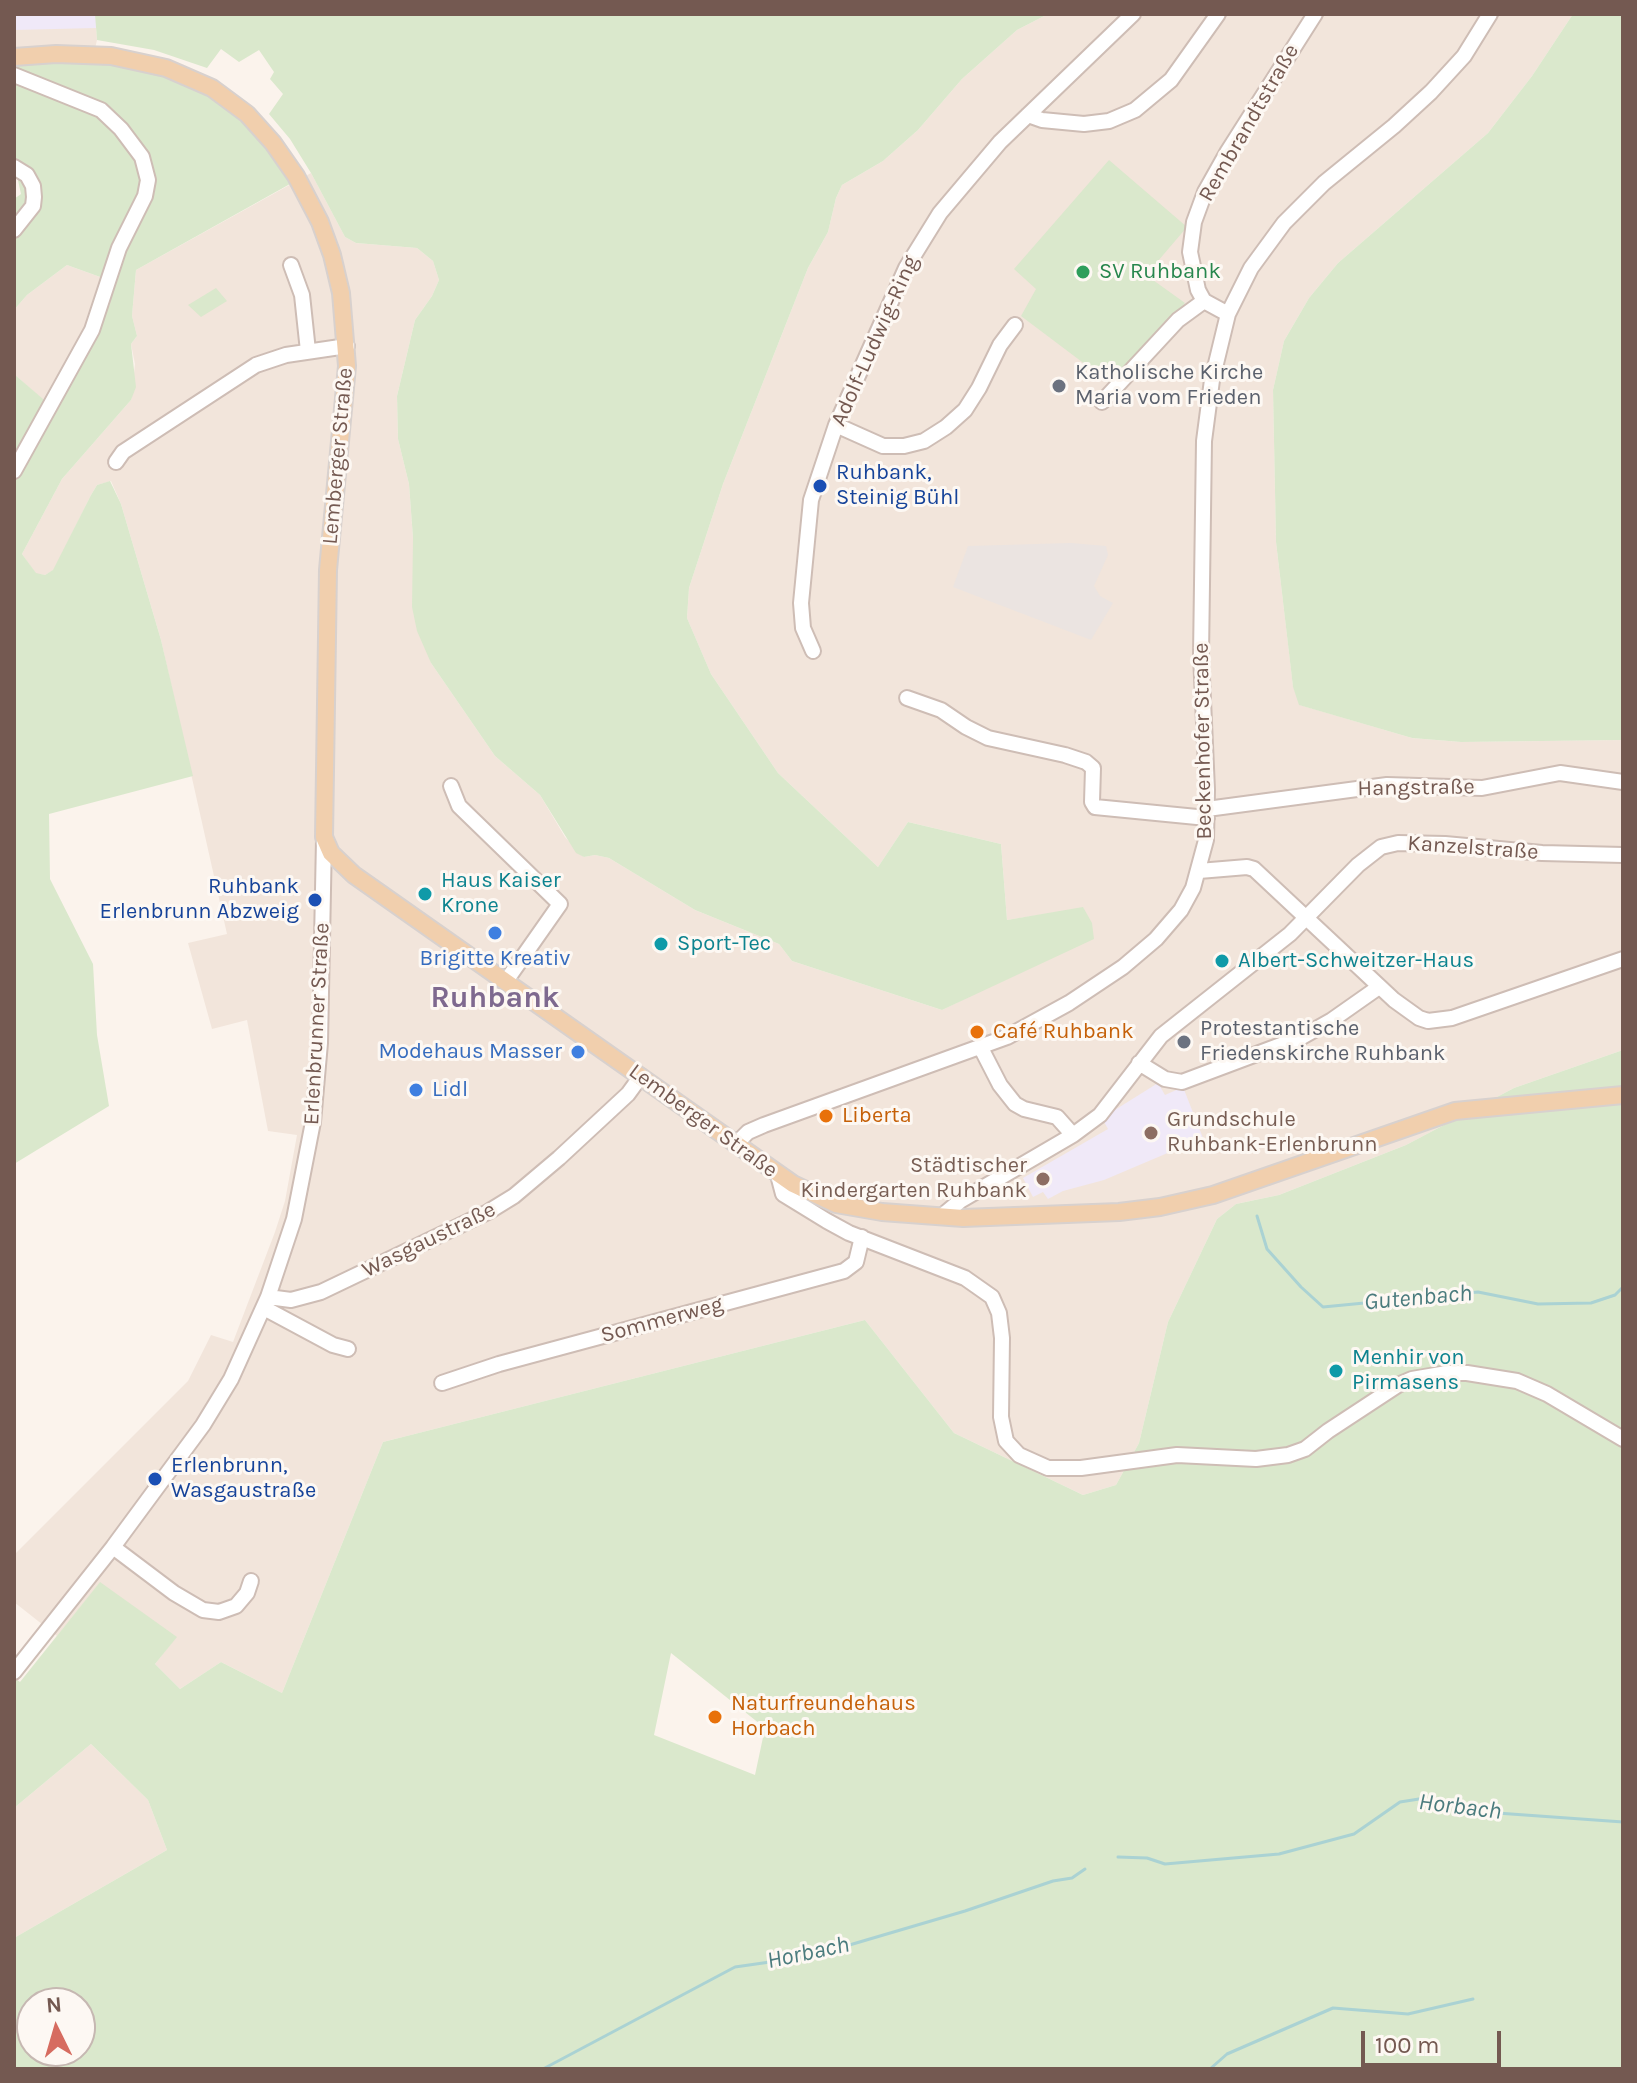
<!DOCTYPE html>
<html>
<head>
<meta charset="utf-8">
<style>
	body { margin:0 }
	#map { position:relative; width:1637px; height:2083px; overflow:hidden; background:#fbf3ec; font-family:Karla,sans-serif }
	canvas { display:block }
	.frame { position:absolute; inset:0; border:16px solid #745951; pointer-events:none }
	.north { position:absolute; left:16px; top:1987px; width:80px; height:80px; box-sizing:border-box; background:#fdf8f3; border:2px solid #c6b8b2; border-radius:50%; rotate:355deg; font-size:22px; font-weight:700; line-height:32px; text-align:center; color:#745951 }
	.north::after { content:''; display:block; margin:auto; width:28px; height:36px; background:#d66c60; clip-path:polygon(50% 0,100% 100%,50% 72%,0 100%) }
	.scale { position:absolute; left:1361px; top:2031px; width:140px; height:36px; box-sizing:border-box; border:4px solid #745951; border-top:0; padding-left:10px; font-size:24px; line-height:28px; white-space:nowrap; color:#745951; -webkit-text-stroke:6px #fdf8f3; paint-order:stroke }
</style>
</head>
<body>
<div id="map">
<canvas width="1637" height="2083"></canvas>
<div class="frame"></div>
<div class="north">N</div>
<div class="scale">100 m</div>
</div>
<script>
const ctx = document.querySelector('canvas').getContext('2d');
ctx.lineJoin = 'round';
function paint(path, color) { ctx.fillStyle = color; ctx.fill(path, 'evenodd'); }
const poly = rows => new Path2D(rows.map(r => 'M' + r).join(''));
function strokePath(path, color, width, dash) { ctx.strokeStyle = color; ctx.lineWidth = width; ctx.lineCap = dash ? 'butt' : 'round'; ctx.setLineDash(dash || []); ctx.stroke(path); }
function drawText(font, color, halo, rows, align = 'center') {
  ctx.font = font + ' Karla,sans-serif'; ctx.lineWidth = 6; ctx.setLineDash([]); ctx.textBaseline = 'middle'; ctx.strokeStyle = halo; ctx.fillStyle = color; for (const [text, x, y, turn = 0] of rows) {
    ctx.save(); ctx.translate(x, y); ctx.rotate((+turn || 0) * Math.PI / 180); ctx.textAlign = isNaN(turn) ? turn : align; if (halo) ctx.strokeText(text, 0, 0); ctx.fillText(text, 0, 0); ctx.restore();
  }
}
const residential = poly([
	[14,14,95,14,97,40,93,57,14,63],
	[1048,14,1573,14,1532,76,1488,133,1338,263,1309,298,1284,341,1273,390,1276,542,1293,686,1300,705,1412,738,1461,742,1623,740,1623,1050,1514,1088,1406,1145,1279,1195,1236,1204,1217,1219,1168,1322,1139,1443,1116,1485,1083,1495,954,1433,865,1320,383,1442,282,1693,221,1662,180,1689,155,1664,176,1637,100,1583,57,1636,14,1602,14,1555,188,1381,211,1335,233,1342,275,1232,285,1201,297,1135,268,1131,247,1020,212,1029,188,943,227,934,161,640,121,504,111,481,97,485,91,495,54,570,45,575,36,574,22,554,62,479,131,400,135,364,131,344,137,336,132,316,136,270,311,173,345,237,356,243,417,248,433,261,439,280,432,296,415,320,397,396,398,439,409,484,413,538,431,663,495,756,540,795,565,837,584,857,595,855,609,858,695,910,779,944,792,961,942,1010,999,982,1084,908,1007,920,1001,844,908,822,878,867,778,773,711,674,687,618,689,588,723,484,808,268,828,232,836,198,842,185,883,161,918,130,962,79,1017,30],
	[67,265,114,282,110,304,57,405,43,400,14,374,14,310,27,295],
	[91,1744,148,1800,167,1850,14,1938,14,1808]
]);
const industrial = poly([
	[1071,543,1106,546,1108,555,1094,586,1100,596,1113,603,1091,640,953,587,968,546]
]);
const education = poly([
	[14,14,97,14,96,28,14,30],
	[1158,1083,1165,1095,1183,1087,1203,1138,1104,1180,1063,1191,1048,1199,1043,1192,1033,1197,1023,1178,1108,1129,1102,1118]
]);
const green = poly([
	[95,14,1048,14,1017,30,962,79,918,130,883,161,842,185,836,198,828,232,808,268,723,484,689,588,687,618,711,674,778,773,878,867,908,822,1001,844,1007,920,1083,907,1092,923,1094,939,942,1010,792,961,779,944,695,910,609,858,595,855,584,857,576,853,540,795,495,756,431,663,417,631,412,607,413,538,409,484,398,439,397,396,415,320,432,296,439,280,433,261,417,248,356,243,345,237,311,173,290,139,269,114,283,94,270,79,274,72,259,50,239,62,221,49,207,68,154,50,97,40],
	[1573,14,1623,14,1623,740,1461,742,1412,738,1299,705,1293,687,1276,542,1273,390,1284,341,1309,298,1338,263,1488,133,1532,76],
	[93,57,189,84,225,105,260,139,290,184,136,270,132,316,137,336,131,344,136,387,131,400,62,479,22,554,36,573,45,575,53,570,91,495,97,485,110,481,121,504,161,640,193,776,49,814,50,879,93,964,97,1035,109,1106,14,1164,14,374,43,399,57,405,110,304,114,282,67,265,27,295,14,310,14,199,21,194,14,162,14,63],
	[1109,160,1187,227,1146,275,1185,303,1114,386,1021,316,1036,289,1014,269],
	[216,288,227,301,201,317,188,305],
	[1623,1050,1623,2069,14,2069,14,1938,167,1850,148,1800,91,1744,14,1808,14,1681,16,1679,20,1682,100,1582,177,1637,155,1664,180,1689,221,1662,282,1693,383,1442,865,1320,954,1433,1083,1495,1116,1485,1139,1443,1168,1322,1217,1219,1236,1204,1279,1195,1406,1145,1514,1088],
	[671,1653,765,1728,755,1775,654,1735],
	[32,2003,80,2003,80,2051,32,2051]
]);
const stream = poly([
	[1257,1216,1267,1249,1301,1287,1323,1307,1478,1292,1538,1304,1591,1303,1615,1295,1623,1287],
	[1118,1857,1147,1858,1165,1864,1279,1854,1354,1834,1400,1802,1419,1799,1497,1813,1623,1822],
	[543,2069,735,1967,812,1956,965,1911,1053,1881,1072,1878,1085,1869],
	[1210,2069,1227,2054,1333,2008,1408,2014,1473,1999]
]);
const minor = poly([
	[14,75,101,110,121,129,142,157,148,180,145,196,119,248,92,330,14,471],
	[1028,115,1042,120,1084,124,1109,121,1135,110,1171,80,1218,14],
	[14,167,27,175,33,186,34,197,33,206,14,230],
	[291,265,302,295,308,351],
	[1228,314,1204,301,1198,290,1190,252,1194,222,1205,192,1228,151,1315,14],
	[1102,402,1178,320,1204,301],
	[836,425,883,446,904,446,924,441,946,427,965,410,979,388,1000,345,1015,325],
	[116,462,123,452,256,365,286,355,347,346],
	[813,651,803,628,801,603,811,500,836,425,906,268,940,213,1000,142,1133,14],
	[907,698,941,710,966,727,988,738,1065,755,1086,762,1093,768,1092,802,1095,807,1207,818],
	[451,786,459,806,560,904,506,981],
	[1207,809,1387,785,1482,788,1560,773,1623,782],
	[1199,871,1247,867,1254,869,1394,1000,1419,1018,1428,1021,1452,1018,1623,959],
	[981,1048,1000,1085,1015,1104,1024,1109,1057,1117,1073,1135],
	[1139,1063,1165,1079,1182,1082,1302,1037,1332,1020,1379,987],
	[736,1144,748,1132,764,1125,1007,1037,1069,1003,1123,967,1156,939,1181,910,1193,888,1206,840,1207,790,1201,655,1204,441,1212,380,1228,314,1251,268,1284,223,1324,183,1394,126,1431,92,1464,56,1490,14],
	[778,1175,783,1194,827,1221,849,1233,965,1278,992,1297,999,1313,1002,1338,1001,1417,1006,1441,1019,1455,1048,1468,1081,1468,1177,1455,1256,1459,1288,1455,1305,1449,1328,1431,1398,1385,1412,1379,1447,1373,1467,1373,1517,1381,1547,1394,1623,1439],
	[942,1216,960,1201,1073,1135,1100,1115,1161,1036,1290,934,1358,865,1381,847,1398,843,1445,844,1542,853,1623,855],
	[268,1297,291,1300,321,1292,488,1212,514,1196,559,1158,628,1094,641,1076],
	[264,1308,333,1345,348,1349],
	[442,1383,499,1364,844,1271,856,1262,862,1237],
	[113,1547,174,1593,203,1610,219,1612,236,1606,247,1593,251,1581],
	[14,1672,113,1547,203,1425,231,1379,268,1297,294,1219,313,1122,320,1043,324,839]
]);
const major = poly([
	[14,57,56,54,111,56,166,68,212,88,247,114,273,143,296,176,320,222,332,255,341,293,347,366,328,570,324,837,331,853,354,875,793,1184,836,1204,882,1212,963,1218,1119,1212,1160,1207,1213,1195,1455,1111,1623,1095]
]);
const markers = [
	[1083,272,8,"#2e9e5b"],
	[1059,386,8,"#6b7280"],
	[820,486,8,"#1a4fb4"],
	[425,894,8,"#0f9aa8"],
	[315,900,8,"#1a4fb4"],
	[495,933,8,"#3f7fe0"],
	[661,944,8,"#0f9aa8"],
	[1222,961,8,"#0f9aa8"],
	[977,1032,8,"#e8710a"],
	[1184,1042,8,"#6b7280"],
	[578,1052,8,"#3f7fe0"],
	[416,1090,8,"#3f7fe0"],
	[826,1116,8,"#e8710a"],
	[1151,1133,8,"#8d6e63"],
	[1043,1179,8,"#8d6e63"],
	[1336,1371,8,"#0f9aa8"],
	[155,1479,8,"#1a4fb4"],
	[715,1717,8,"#e8710a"]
];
const streetNames = [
	["Rembrandtstraße",1249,123,-60],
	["Adolf-Ludwig-Ring",875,341,-66],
	["Lemberger Straße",338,456,-85],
	["Beckenhofer Straße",1203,741,-91],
	["Hangstraße",1416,788,-1],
	["Kanzelstraße",1473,848,4],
	["Erlenbrunner Straße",317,1024,-87],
	["Lemberger Straße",703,1121,36],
	["Wasgaustraße",429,1240,-26],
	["Sommerweg",662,1320,-15]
];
const leisureNames = [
	["SV Ruhbank",1099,272]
];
const worshipNames = [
	["Katholische Kirche",1075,373],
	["Maria vom Frieden",1075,398],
	["Protestantische",1200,1029],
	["Friedenskirche Ruhbank",1200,1054]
];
const transitNames = [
	["Ruhbank,",836,473],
	["Steinig Bühl",836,498],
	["Ruhbank",299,887,"right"],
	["Erlenbrunn Abzweig",299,912,"right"],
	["Erlenbrunn,",171,1466],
	["Wasgaustraße",171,1491]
];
const cultureNames = [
	["Haus Kaiser",441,881],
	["Krone",441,906],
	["Sport-Tec",677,944],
	["Albert-Schweitzer-Haus",1238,961],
	["Menhir von",1352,1358],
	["Pirmasens",1352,1383]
];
const shopNames = [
	["Brigitte Kreativ",495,959],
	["Modehaus Masser",562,1052,"right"],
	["Lidl",432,1090,"left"]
];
const foodNames = [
	["Café Ruhbank",993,1032],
	["Liberta",842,1116],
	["Naturfreundehaus",731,1704],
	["Horbach",731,1729]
];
const educationNames = [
	["Grundschule",1167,1120],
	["Ruhbank-Erlenbrunn",1167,1145],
	["Städtischer",1027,1166,"right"],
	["Kindergarten Ruhbank",1027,1191,"right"]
];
const waterNames = [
	["Gutenbach",1418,1298,-5],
	["Horbach",1460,1807,7],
	["Horbach",808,1953,-12]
];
const districtNames = [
	["Ruhbank",495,998]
];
paint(residential, '#f2e5db');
paint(industrial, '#ebe4e1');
paint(education, '#f0e9f8');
paint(green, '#dae8cc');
strokePath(stream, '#aad2d3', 3);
strokePath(minor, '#cebdb5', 18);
strokePath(major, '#d8d1ce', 20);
strokePath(minor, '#fff', 14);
strokePath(major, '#f1cfad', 16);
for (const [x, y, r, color] of markers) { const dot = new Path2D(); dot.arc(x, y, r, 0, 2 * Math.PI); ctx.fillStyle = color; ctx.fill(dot); strokePath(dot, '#fdf8f3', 3); }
drawText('22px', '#745951', '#fdf8f3', streetNames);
drawText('22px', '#27864d', '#fdf8f3', leisureNames, 'left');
drawText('22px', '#5b616d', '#fdf8f3', worshipNames, 'left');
drawText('22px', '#164399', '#fdf8f3', transitNames, 'left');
drawText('22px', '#0d838f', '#fdf8f3', cultureNames, 'left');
drawText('22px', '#366cbe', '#fdf8f3', shopNames);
drawText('22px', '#c56008', '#fdf8f3', foodNames, 'left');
drawText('22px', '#785e54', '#fdf8f3', educationNames, 'left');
drawText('italic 24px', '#4a7b7d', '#fdf8f3', waterNames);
drawText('bold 30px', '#7e698f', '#fdf8f3', districtNames);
</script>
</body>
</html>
